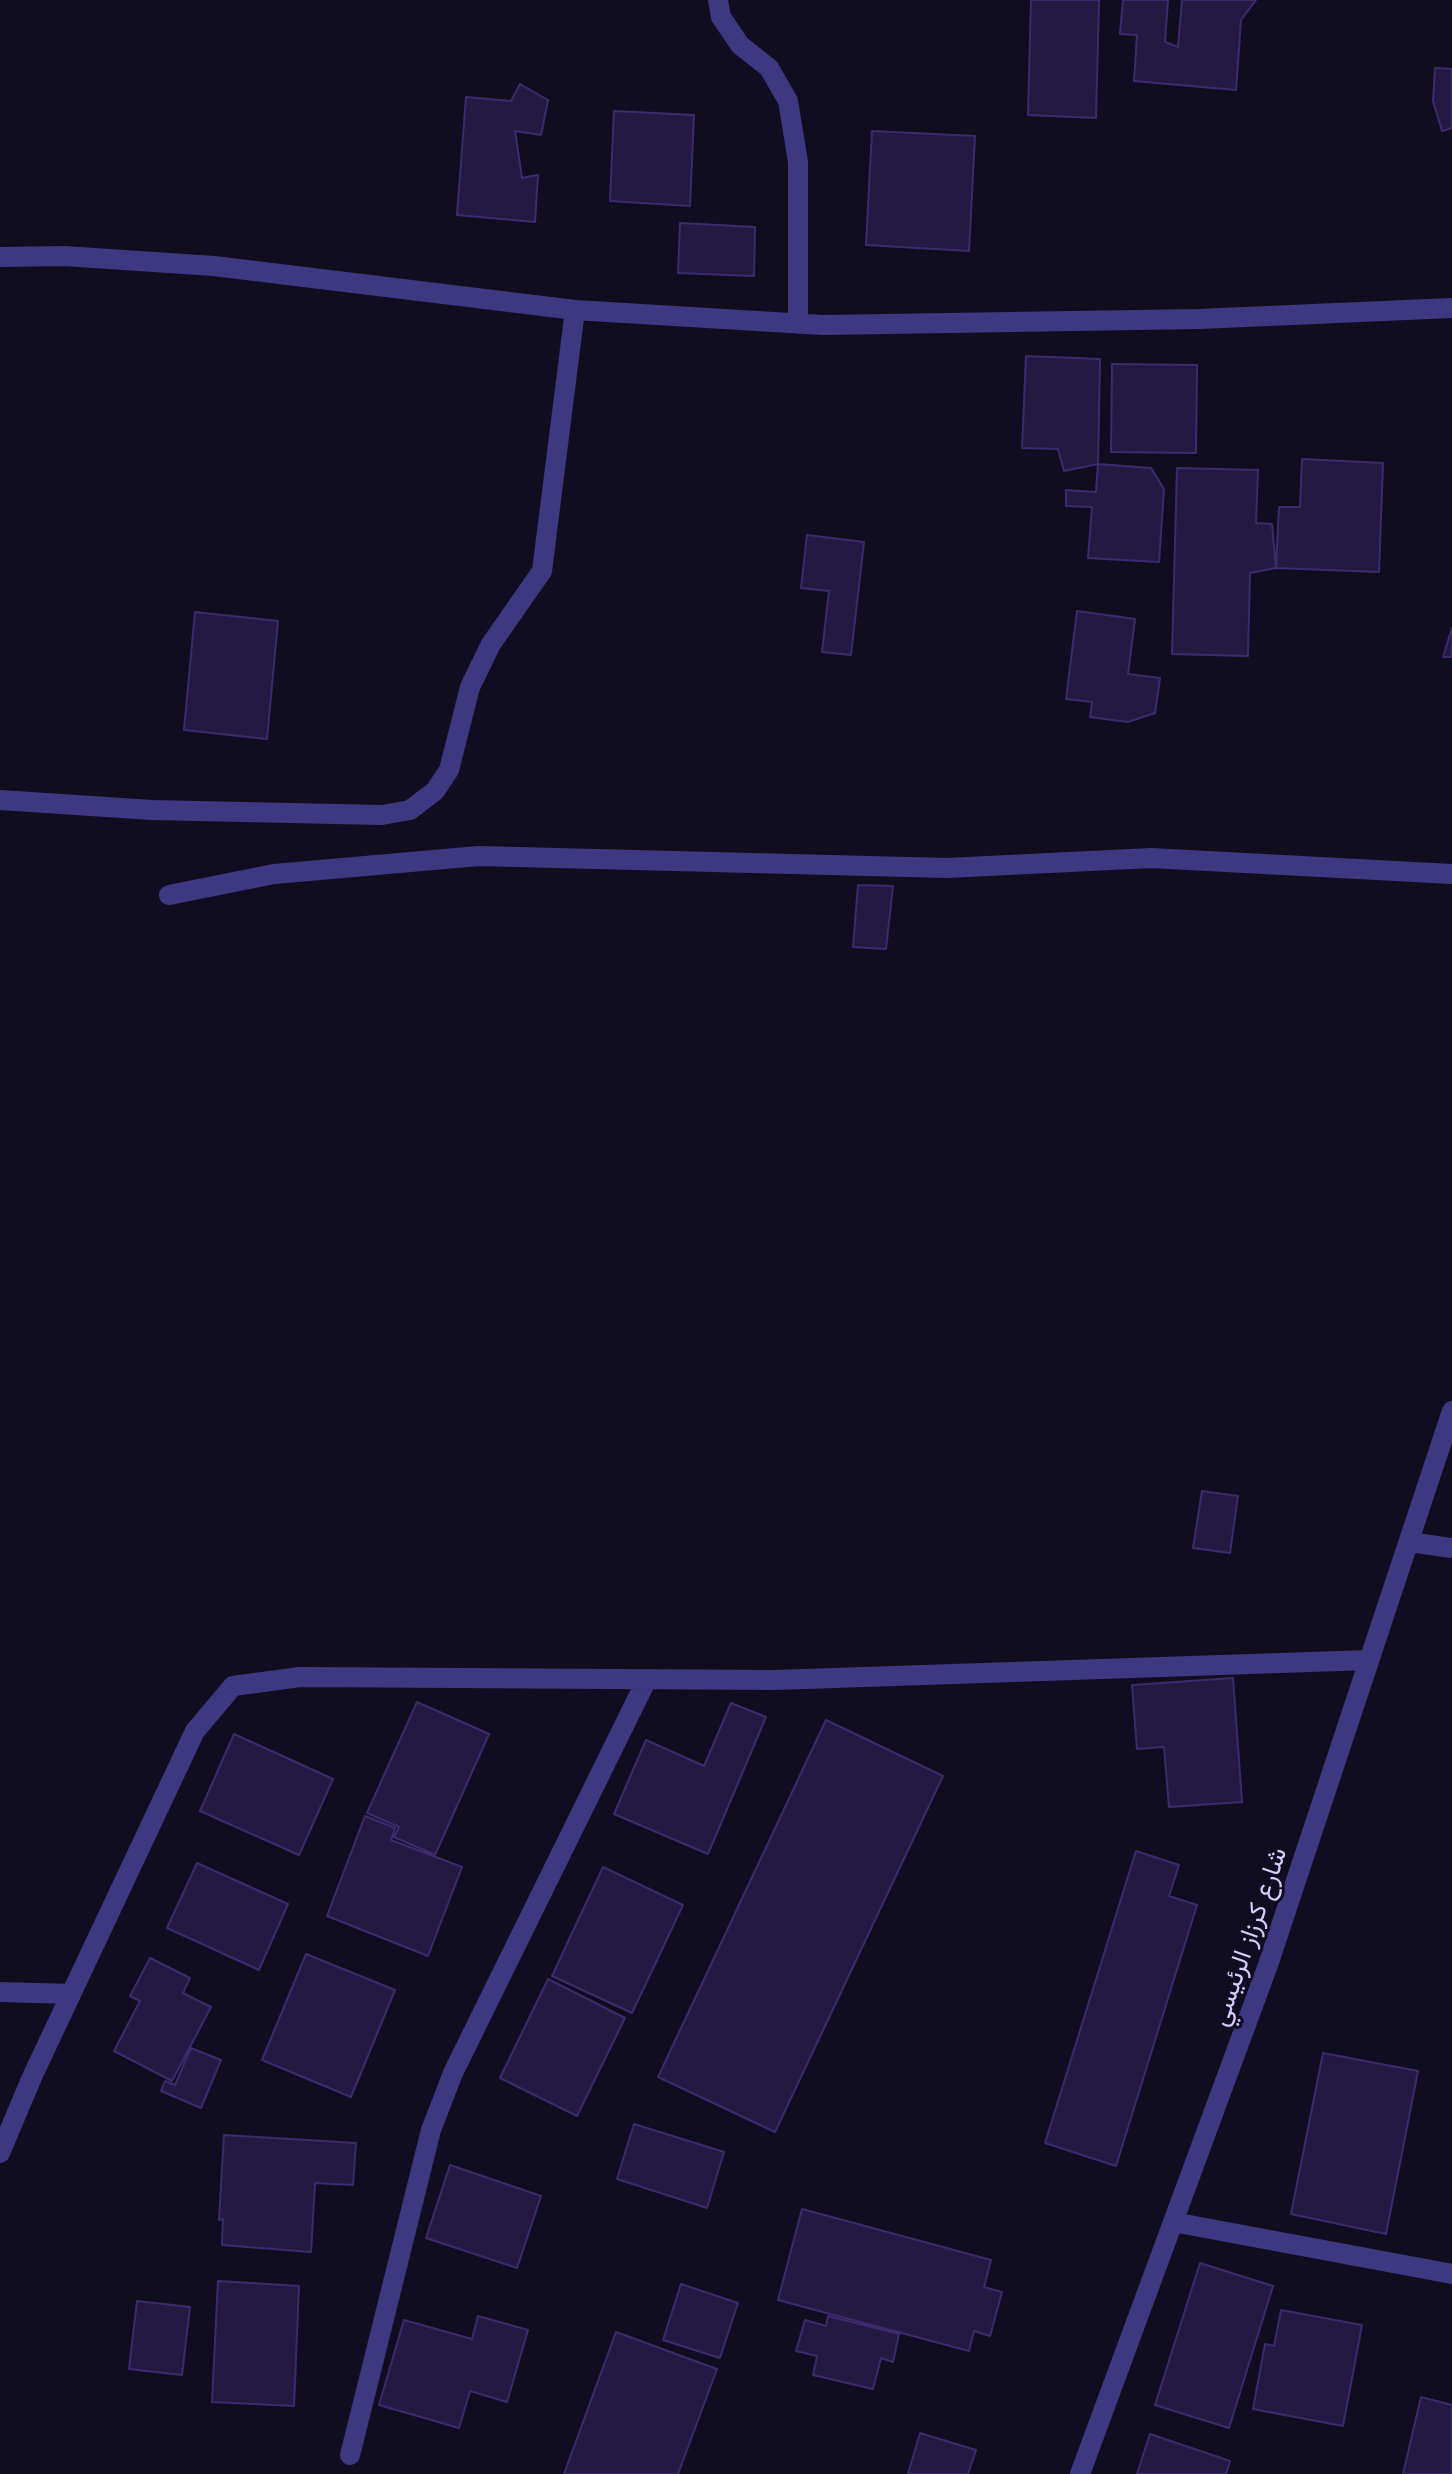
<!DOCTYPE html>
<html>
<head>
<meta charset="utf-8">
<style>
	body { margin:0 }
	canvas { display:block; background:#110d21 }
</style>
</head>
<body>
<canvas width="1452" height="2474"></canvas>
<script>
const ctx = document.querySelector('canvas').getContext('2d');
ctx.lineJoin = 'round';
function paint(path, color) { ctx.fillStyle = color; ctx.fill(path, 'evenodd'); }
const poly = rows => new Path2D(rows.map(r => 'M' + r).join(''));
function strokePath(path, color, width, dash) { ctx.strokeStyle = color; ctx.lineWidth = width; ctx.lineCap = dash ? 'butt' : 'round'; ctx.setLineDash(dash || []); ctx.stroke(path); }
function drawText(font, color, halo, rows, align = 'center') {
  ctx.font = font + ' Raleway,Vazirmatn,sans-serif'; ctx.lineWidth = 6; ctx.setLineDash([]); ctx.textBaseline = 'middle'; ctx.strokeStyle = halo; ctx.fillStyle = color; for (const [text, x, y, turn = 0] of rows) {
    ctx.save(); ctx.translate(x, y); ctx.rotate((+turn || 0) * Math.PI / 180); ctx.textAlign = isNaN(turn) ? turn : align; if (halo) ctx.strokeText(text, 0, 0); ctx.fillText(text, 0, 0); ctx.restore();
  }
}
const building = poly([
	[1031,0,1099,0,1096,118,1028,115,1031,0],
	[1123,0,1168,0,1165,42,1178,47,1182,0,1256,0,1241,20,1236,90,1134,81,1137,35,1120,34,1123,0],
	[1435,68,1452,69,1452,128,1442,131,1433,101,1435,68],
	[520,84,548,100,541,135,515,131,522,178,538,175,535,222,457,215,466,97,511,101,520,84],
	[614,111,694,115,690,206,610,201,614,111],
	[872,131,975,136,969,251,866,245,872,131],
	[680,223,755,227,754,276,678,273,680,223],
	[1026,356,1100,359,1098,464,1064,471,1058,449,1022,448,1026,356],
	[1112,364,1197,365,1196,453,1111,452,1112,364],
	[1302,459,1383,463,1379,572,1276,568,1279,507,1300,507,1302,459],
	[1098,464,1151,468,1164,489,1159,562,1088,558,1092,507,1066,506,1066,490,1096,492,1098,464],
	[1177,468,1258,470,1256,523,1272,524,1276,568,1250,573,1248,656,1172,654,1177,468],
	[807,535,864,542,851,655,822,652,829,591,801,588,807,535],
	[1077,611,1135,619,1128,674,1160,678,1155,713,1128,722,1090,717,1092,702,1066,699,1077,611],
	[195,612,278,621,267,739,184,730,195,612],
	[1452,628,1452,657,1443,657,1452,628],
	[858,885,893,886,886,949,853,947,858,885],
	[1202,1491,1238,1496,1230,1553,1193,1548,1202,1491],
	[1233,1678,1242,1802,1169,1807,1164,1747,1137,1749,1132,1685,1233,1678],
	[417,1702,489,1734,435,1855,394,1837,399,1827,367,1813,417,1702],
	[731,1703,766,1717,708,1854,614,1814,646,1740,704,1766,731,1703],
	[826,1720,943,1776,775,2132,658,2077,826,1720],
	[234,1734,333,1779,299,1855,200,1811,234,1734],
	[365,1816,395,1828,391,1840,462,1867,428,1956,327,1916,365,1816],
	[1136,1851,1179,1865,1169,1896,1197,1905,1116,2166,1045,2143,1136,1851],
	[197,1863,288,1904,259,1970,167,1928,197,1863],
	[603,1867,683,1905,632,2013,552,1976,603,1867],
	[306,1954,395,1990,351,2097,262,2060,306,1954],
	[150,1958,190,1978,183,1993,211,2007,172,2081,114,2051,140,2001,130,1996,150,1958],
	[548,1979,625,2018,577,2116,500,2078,548,1979],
	[191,2048,221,2060,201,2108,161,2091,165,2081,175,2085,191,2048],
	[1323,2053,1418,2071,1386,2234,1291,2214,1323,2053],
	[634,2124,724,2152,707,2208,617,2179,634,2124],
	[224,2135,356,2143,353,2185,315,2183,311,2252,222,2245,223,2219,219,2220,224,2135],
	[450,2165,541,2196,517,2268,426,2238,450,2165],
	[802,2209,991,2260,984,2287,1002,2292,990,2336,974,2331,969,2351,778,2300,802,2209],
	[1200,2263,1273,2286,1229,2428,1155,2405,1200,2263],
	[218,2281,299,2286,294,2406,212,2402,218,2281],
	[681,2284,738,2303,720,2358,663,2340,681,2284],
	[137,2301,190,2307,182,2375,129,2369,137,2301],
	[1281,2310,1362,2325,1343,2426,1253,2409,1265,2344,1274,2346,1281,2310],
	[478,2316,528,2330,507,2402,470,2391,459,2428,379,2405,404,2320,472,2339,478,2316],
	[828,2316,899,2334,893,2362,881,2358,873,2389,813,2375,817,2356,796,2351,805,2320,826,2326,828,2316],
	[616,2332,717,2369,678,2474,564,2474,616,2332],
	[1421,2397,1452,2405,1452,2474,1403,2474,1421,2397],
	[920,2433,976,2450,968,2474,908,2474,920,2433],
	[1150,2434,1230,2461,1226,2474,1137,2474,1150,2434]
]);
const minor = poly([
	[718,0,721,17,740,45,769,68,788,101,798,162,798,324],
	[0,257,64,256,214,266,575,310,823,325,1199,319,1452,308],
	[0,800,152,810,382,815,410,810,435,791,449,770,470,687,491,644,542,571,575,310],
	[169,895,274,874,479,856,947,868,1151,858,1452,874],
	[1409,1542,1452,1548],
	[0,1992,71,1994],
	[0,2153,32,2077,195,1731,233,1686,300,1677,775,1680,1369,1660],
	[1173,2222,1452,2274],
	[350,2455,431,2130,453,2073,647,1679],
	[1080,2474,1268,1965,1452,1411]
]);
const streetNames = [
	["شارع كرزاز الرئيسي",1249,1937,-71]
];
paint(building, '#231942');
strokePath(building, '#3b2b6e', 2);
strokePath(minor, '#3e3880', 20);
drawText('26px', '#d5cdff', '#110d21', streetNames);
</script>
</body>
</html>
